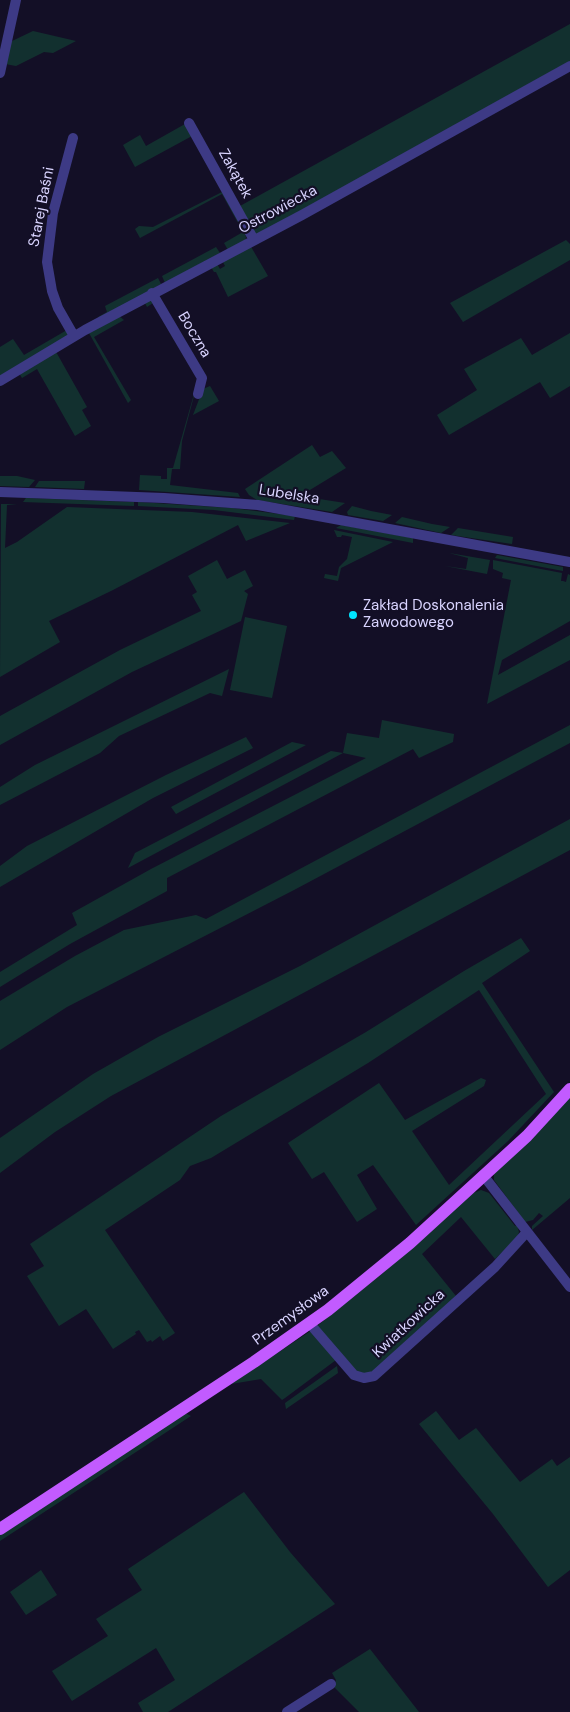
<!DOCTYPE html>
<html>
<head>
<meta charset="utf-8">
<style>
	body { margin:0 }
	canvas { display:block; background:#130f26 }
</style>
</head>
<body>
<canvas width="570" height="1712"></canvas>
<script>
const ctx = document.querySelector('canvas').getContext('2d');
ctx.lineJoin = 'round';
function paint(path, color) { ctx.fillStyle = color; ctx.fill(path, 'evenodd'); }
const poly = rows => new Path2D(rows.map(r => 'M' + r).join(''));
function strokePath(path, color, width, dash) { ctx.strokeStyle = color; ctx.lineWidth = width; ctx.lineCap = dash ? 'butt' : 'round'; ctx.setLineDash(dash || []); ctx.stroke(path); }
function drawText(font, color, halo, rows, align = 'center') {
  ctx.font = font + ' "DM Sans",sans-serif'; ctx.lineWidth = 4.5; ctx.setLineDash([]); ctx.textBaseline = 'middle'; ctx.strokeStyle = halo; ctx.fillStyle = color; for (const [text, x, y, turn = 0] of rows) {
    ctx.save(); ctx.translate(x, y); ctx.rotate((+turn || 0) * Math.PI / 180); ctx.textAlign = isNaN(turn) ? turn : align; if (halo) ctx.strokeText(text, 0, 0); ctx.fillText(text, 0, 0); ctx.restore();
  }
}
const green = poly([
	[570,24,570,61,255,236,240,206],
	[33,31,76,41,53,53,44,52,16,66,5,64,10,42],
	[185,124,192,136,135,167,123,145,140,135,146,146],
	[222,192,245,231,246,238,244,242,228,250,224,243,243,232,222,194,140,238,135,229,139,226,153,227],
	[566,240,570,244,570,260,463,322,450,303],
	[250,245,268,276,228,297,216,272,214,272,211,267,216,262,220,269,225,266,222,260],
	[216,247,220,253,165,283,162,276],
	[158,278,161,284,100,320,98,317,107,312,105,306],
	[152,300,199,377,182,441,180,469,172,469,170,485,238,493,240,497,139,490,140,475,161,476,161,479,167,479,167,468,173,468,198,380,153,303,147,307,144,301],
	[119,316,124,320,94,337,131,400,128,403,89,333],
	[67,330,69,335,0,378,0,347,13,339,24,355],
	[570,333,570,386,550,398,540,382,449,435,437,415,477,390,464,369,521,338,532,355],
	[55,350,87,407,82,410,91,426,75,436,37,369,22,378,19,373],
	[210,386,219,401,193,415,203,389],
	[312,445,320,457,332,451,346,468,300,496,345,503,332,512,257,500,249,495,245,489],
	[0,476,17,476,35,480,29,487,0,486],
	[39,481,85,481,84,489,35,487],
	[26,498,134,502,134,506,23,502],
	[138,502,232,508,295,516,294,520,214,510,138,506],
	[1,504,17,504,7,505,5,548,17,542,67,507,192,512,290,523,246,541,238,525,113,590,49,621,60,642,0,677],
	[352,506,371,511,392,515,383,521,348,515,347,512],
	[402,517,432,524,450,527,441,533,395,523],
	[341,525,413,538,413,543,336,528],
	[458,528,513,537,512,544,451,535],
	[334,530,393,542,341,568,338,581,324,578,325,574,337,576,339,567,347,559,352,537,342,535,341,537,337,537],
	[449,553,490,560,487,574,445,566,466,569,468,558],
	[497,555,563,567,563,571,495,558],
	[217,560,227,579,245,570,253,586,244,591,248,594,241,621,132,672,0,745,0,716,120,650,201,611,192,595,197,592,188,576],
	[493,560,562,573,561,581,563,581,566,582,568,574,570,575,570,621,502,660,498,675,570,635,570,660,487,704,511,580,502,578,503,573,493,569],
	[245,617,287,626,272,698,230,690],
	[229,669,222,696,210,693,119,736,100,753,0,805,0,787,35,765],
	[382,720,454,734,453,742,419,758,413,749,167,878,167,891,70,944,0,987,0,972,77,925,72,913,151,869,366,758,343,753,128,868,135,853,331,751,343,753,347,733,379,738],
	[570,725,570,743,294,890,67,1007,0,1050,0,1001,75,956,124,930,196,915,206,919],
	[246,737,253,748,153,798,0,887,0,866,27,846,166,775],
	[292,742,306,745,176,814,171,807],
	[570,819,570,850,111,1096,55,1132,0,1173,0,1138,93,1074,158,1037,300,966],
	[521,938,530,951,482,983,554,1092,508,1141,416,1225,373,1165,357,1175,377,1209,357,1222,324,1172,312,1179,288,1143,379,1083,405,1120,481,1078,486,1080,484,1086,412,1131,449,1185,546,1094,479,990,368,1063,211,1158,190,1166,180,1180,105,1230,175,1333,163,1341,160,1336,152,1342,151,1340,147,1342,139,1330,135,1332,136,1334,113,1349,86,1309,59,1326,27,1276,44,1266,30,1244,221,1116,366,1032,464,971],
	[570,1097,570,1198,532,1230,532,1226,543,1216,539,1213,533,1220,525,1222,494,1180,494,1174],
	[481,1190,489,1193,515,1226,517,1225,519,1232,517,1238,495,1259,461,1217,422,1254,456,1296,376,1372,360,1375,317,1326,383,1273,471,1194],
	[309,1332,312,1332,336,1360,285,1398,282,1400,261,1379,231,1384],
	[337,1366,338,1373,286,1409,285,1403],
	[436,1411,459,1440,476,1428,520,1482,552,1459,557,1466,570,1457,570,1570,548,1587,493,1514,419,1424],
	[185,1413,191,1416,0,1541,0,1535],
	[244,1492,290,1552,335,1604,168,1712,143,1712,138,1703,175,1680,156,1648,72,1701,52,1671,108,1636,96,1619,142,1590,128,1569],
	[41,1570,57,1595,26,1615,10,1592],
	[370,1649,419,1712,359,1712,334,1687,336,1680,332,1673]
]);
const minor = poly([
	[0,73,16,0],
	[189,123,254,240],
	[73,138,53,213,47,262,52,291,58,308,74,336],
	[152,293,202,378,198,394],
	[0,381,85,330,302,215,570,66],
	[0,492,164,498,258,505,570,562],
	[483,1175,570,1287],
	[310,1324,354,1375,364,1378,374,1376,495,1267,527,1232],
	[287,1712,331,1684]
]);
const major = poly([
	[0,1529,254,1362,328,1310,410,1243,527,1136,570,1089]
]);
const markers = [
	[353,615,5,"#00e5ff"]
];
const streetNames = [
	["Zakątek",235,174,61],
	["Starej Baśni",42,207,-79],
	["Ostrowiecka",278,210,-28],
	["Boczna",194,335,59],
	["Lubelska",289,495,9],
	["Przemysłowa",291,1316,-36],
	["Kwiatkowicka",409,1324,-43]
];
const poiNames = [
	["Zakład Doskonalenia",363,606],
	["Zawodowego",363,623]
];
paint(green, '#12302f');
strokePath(minor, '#3d3a85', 10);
strokePath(major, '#c25bff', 12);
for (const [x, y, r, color] of markers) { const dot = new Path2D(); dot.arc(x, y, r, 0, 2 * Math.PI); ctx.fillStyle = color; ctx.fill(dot); strokePath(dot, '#130f26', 2); }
drawText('15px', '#d9d4ff', '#130f26', streetNames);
drawText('15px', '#d9d4ff', '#130f26', poiNames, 'left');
</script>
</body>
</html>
